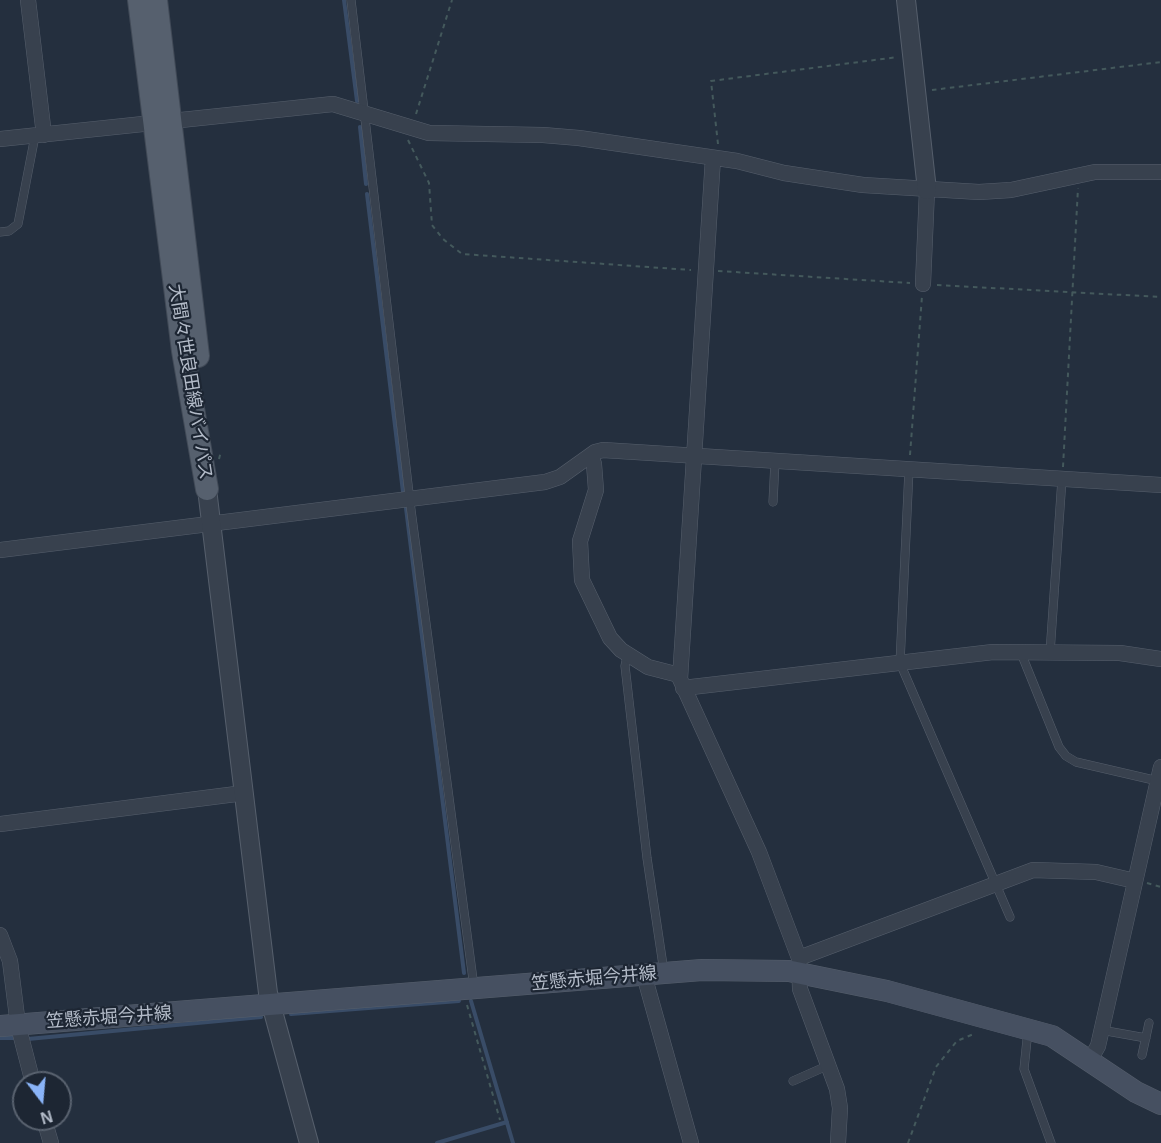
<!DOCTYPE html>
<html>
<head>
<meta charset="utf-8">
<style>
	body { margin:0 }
	#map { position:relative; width:1161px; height:1143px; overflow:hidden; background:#242f3e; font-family:Helvetica,sans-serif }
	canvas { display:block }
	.north { position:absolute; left:12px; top:1071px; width:60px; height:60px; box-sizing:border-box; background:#1d2633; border:2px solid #59626f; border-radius:50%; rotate:164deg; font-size:16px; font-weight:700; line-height:24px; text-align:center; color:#b4bcc9 }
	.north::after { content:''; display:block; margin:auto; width:21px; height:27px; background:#8ab4f8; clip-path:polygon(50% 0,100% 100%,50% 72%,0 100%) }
</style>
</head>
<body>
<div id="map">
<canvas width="1161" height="1143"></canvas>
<div class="north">N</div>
</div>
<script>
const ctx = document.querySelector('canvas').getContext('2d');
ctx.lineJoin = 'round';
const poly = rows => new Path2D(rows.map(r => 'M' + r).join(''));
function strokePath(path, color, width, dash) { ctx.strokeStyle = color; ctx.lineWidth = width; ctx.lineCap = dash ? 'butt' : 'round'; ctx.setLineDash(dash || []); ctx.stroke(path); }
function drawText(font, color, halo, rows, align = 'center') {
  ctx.font = font + ' Helvetica,"Noto Sans JP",sans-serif'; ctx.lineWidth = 4.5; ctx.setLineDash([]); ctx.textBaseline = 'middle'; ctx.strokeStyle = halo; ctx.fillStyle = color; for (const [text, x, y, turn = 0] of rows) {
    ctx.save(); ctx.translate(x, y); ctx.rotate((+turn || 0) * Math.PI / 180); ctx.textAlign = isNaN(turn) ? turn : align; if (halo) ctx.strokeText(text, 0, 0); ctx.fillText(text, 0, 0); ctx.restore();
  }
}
const stream = poly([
	[344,0,357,101],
	[360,127,366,184],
	[367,194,403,492],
	[406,508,464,973],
	[471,1001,513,1143],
	[291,1014,459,1001],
	[0,1038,13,1038],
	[28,1039,261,1017],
	[437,1143,507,1122]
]);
const path = poly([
	[932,90,1161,62],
	[416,114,452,0],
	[408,140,429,183,432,225,443,239,462,254,691,270],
	[718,144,711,81,898,57],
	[718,271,910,283],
	[937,285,1161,297],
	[910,455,922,296],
	[219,459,221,451],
	[1063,467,1078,188],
	[1147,883,1161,887],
	[467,1005,500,1120],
	[908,1143,936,1067,957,1041,976,1033]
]);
const service = poly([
	[351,0,411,510,474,987],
	[0,232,9,231,18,224,35,136],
	[909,470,900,663,1010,917],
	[773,502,775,462],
	[1021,653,1059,747,1066,756,1076,762,1158,781],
	[1050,653,1062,479],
	[627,656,625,666,647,858,664,972],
	[1028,1030,1024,1069,1051,1143],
	[1101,1030,1146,1038],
	[1142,1055,1149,1023],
	[793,1081,829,1065]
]);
const minor = poly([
	[28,0,44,135],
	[0,139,333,104,429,133,543,135,579,138,737,161,784,173,863,185,979,192,1011,190,1095,172,1161,172],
	[713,158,680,679,759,852,799,958,800,989,837,1089,840,1108,838,1143],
	[923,284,927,190],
	[591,455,594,464,596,490,580,541,582,580,610,638,621,650,648,667,679,675],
	[0,550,545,482,560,477,595,452,603,450,1161,485],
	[683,688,993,652,1120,653,1161,659],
	[0,824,244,793],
	[0,935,10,961,18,1025,33,1083],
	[799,958,1033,870,1096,872,1135,881],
	[644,975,691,1143],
	[1090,1060,1098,1046,1161,767],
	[44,1119,51,1143]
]);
const tertiary = poly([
	[906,0,927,190],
	[207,489,268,993,309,1143]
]);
const secondary = poly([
	[0,1026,702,970,789,971,887,991,1052,1036,1136,1092,1161,1104]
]);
const primary = poly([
	[139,0,183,351,207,489],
	[156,0,198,356]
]);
const streetNames = [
	["大間々世良田線バイパス",190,382,81],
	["笠懸赤堀今井線",594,979,-5],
	["笠懸赤堀今井線",109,1018,-4]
];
strokePath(stream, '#394c67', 4);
strokePath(service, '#565f6c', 9);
strokePath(minor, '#565f6c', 16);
strokePath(tertiary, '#565f6c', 20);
strokePath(secondary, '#565f6c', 22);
strokePath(primary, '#414a57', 24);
strokePath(path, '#44595c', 2, [4.5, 4.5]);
strokePath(service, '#38414e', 8);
strokePath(minor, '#38414e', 15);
strokePath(tertiary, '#38414e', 18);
strokePath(secondary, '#465061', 21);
strokePath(primary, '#56606e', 22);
drawText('18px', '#b4bcc9', '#1d2633', streetNames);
</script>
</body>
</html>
